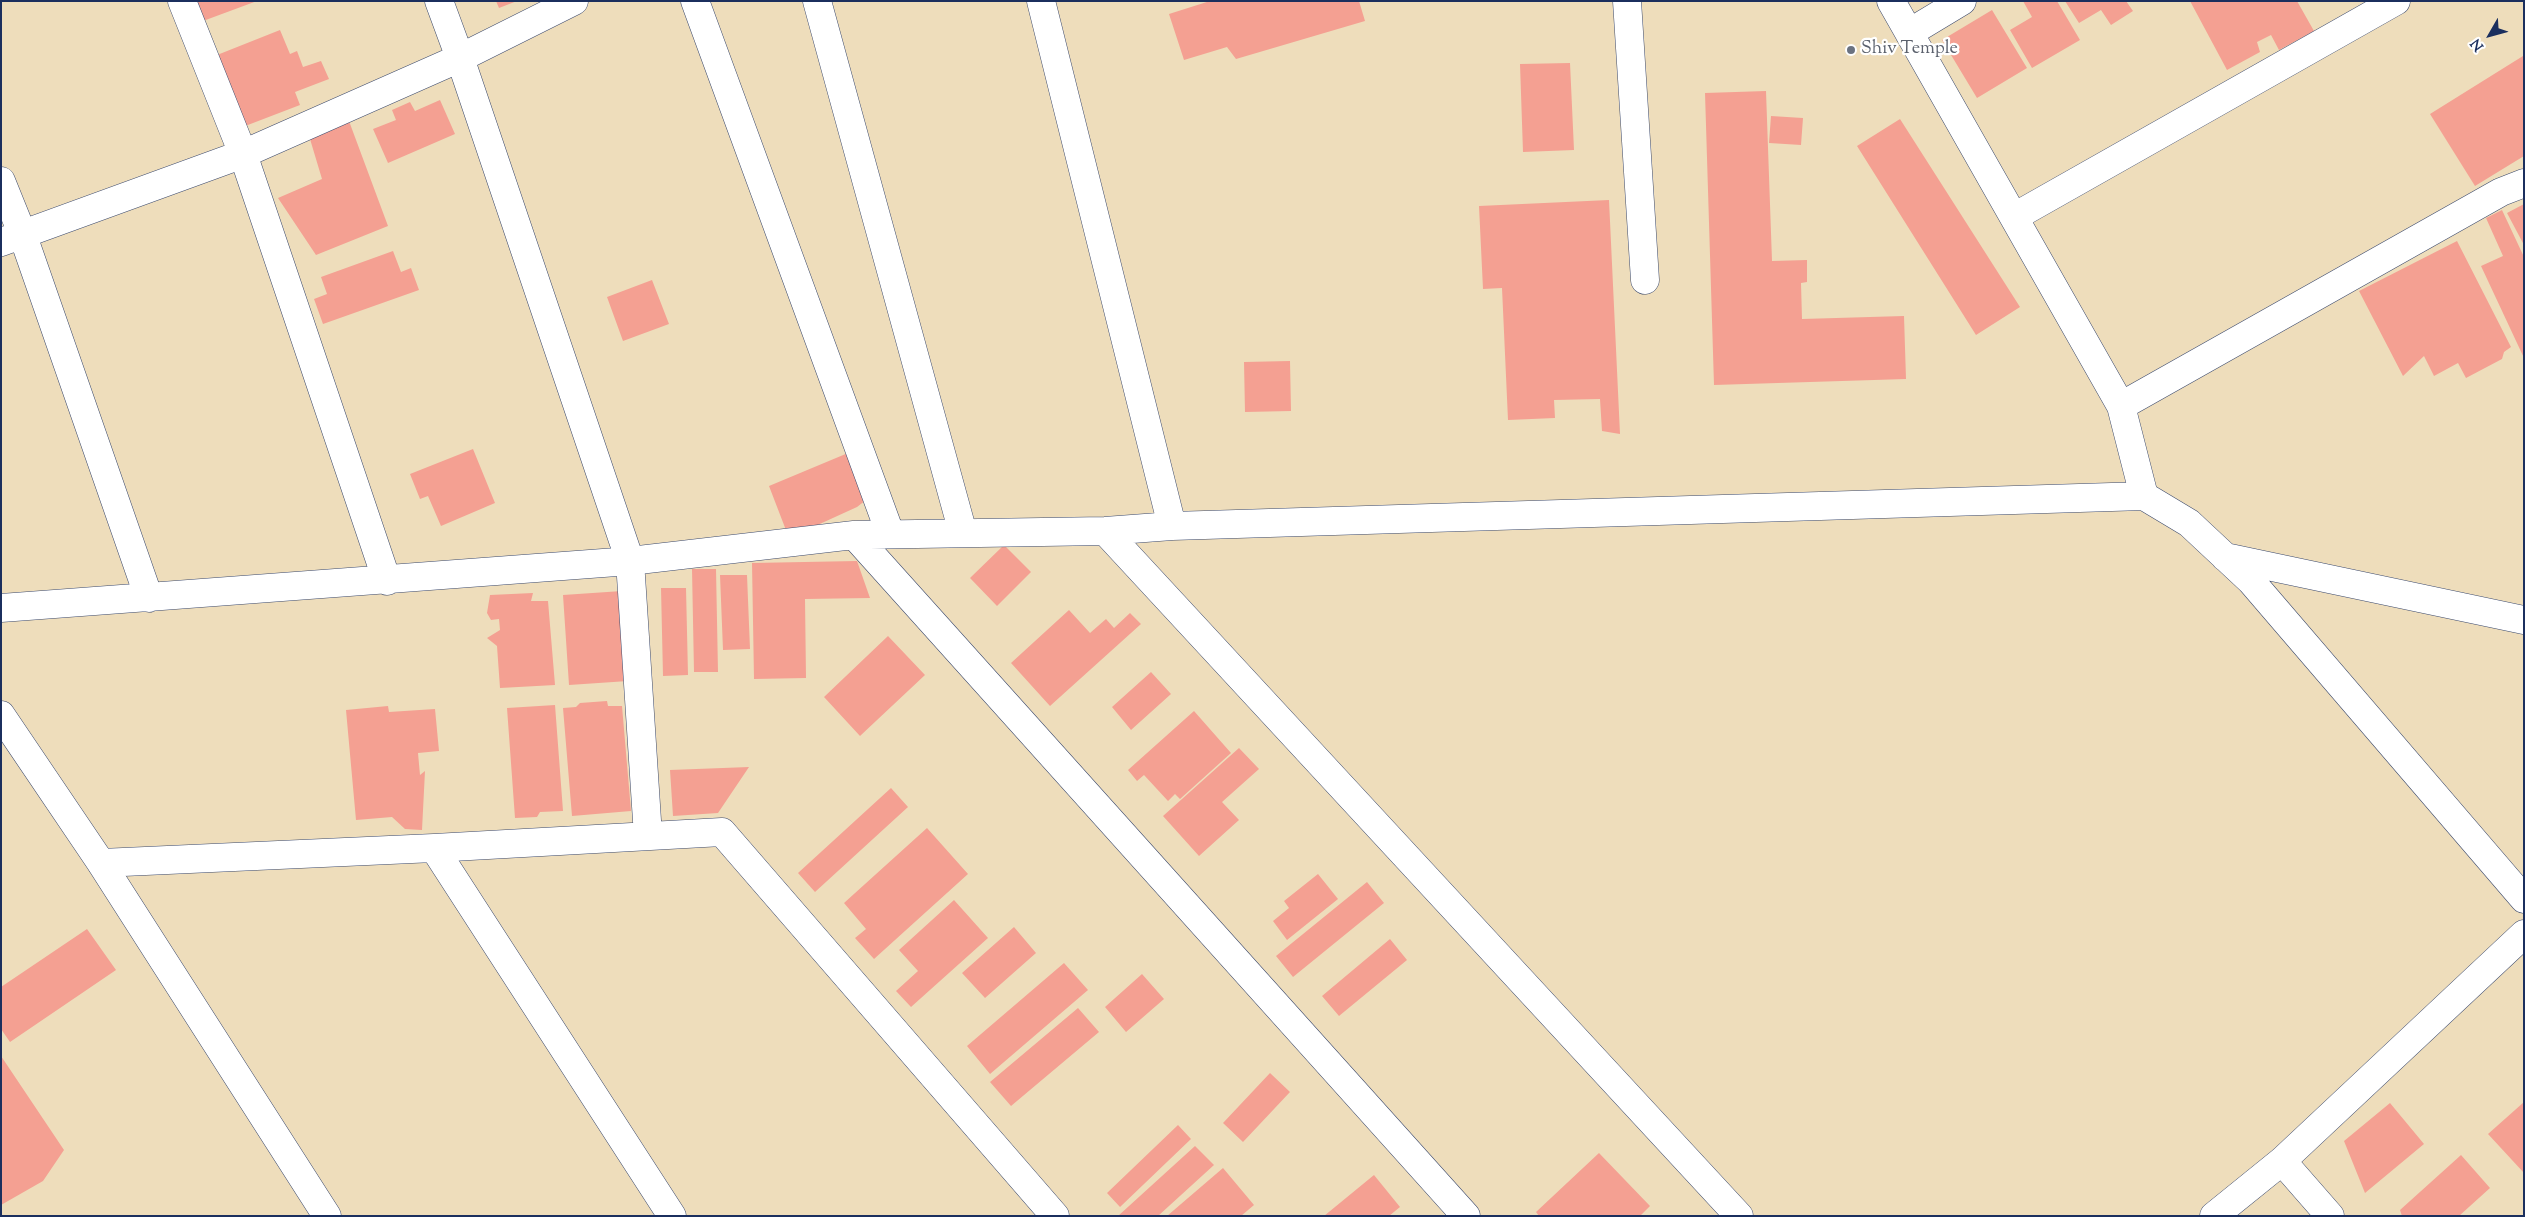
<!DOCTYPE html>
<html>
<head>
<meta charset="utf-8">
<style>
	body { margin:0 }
	#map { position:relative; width:2525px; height:1217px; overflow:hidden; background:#edb; font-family:"Sorts Mill Goudy",serif }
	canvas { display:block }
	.frame { position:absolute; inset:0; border:2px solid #1b2f5e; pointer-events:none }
	.north { position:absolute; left:2465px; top:10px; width:50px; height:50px; -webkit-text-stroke:4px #fff; paint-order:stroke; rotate:232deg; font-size:14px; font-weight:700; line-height:20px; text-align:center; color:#1b2f5e }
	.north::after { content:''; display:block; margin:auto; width:18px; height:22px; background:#1b2f5e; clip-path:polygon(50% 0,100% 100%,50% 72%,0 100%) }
</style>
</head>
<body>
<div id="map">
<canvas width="2525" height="1217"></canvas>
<div class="frame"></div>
<div class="north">N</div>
</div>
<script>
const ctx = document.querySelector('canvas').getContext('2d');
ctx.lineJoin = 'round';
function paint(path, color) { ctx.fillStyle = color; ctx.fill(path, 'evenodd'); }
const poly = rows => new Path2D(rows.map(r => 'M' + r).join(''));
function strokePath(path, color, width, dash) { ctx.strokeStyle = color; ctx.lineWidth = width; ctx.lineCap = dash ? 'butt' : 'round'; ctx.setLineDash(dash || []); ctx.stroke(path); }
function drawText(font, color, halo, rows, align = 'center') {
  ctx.font = font + ' "Sorts Mill Goudy",serif'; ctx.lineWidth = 4.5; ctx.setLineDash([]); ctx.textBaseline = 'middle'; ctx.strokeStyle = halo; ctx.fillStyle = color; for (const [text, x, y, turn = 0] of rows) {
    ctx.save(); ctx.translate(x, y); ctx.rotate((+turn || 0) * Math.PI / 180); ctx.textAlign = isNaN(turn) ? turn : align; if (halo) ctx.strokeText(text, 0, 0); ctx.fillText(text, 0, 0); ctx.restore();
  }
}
const building = poly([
	[196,1,257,1,203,21],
	[496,1,517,1,499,8],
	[1210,1,1359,1,1365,21,1236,59,1227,47,1184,60,1169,14],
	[2023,1,2057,1,2080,40,2032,68,2010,30,2032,17],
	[2065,1,2126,1,2133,11,2111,25,2101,10,2079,23],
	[2190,1,2297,1,2314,31,2279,50,2271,35,2257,42,2260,52,2227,70],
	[1992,10,2027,68,1977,98,1942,40],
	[280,30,290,54,297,51,303,67,321,61,329,79,295,92,300,105,240,128,212,57],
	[2523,56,2524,156,2475,186,2430,114],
	[1570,63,1574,150,1523,152,1520,64],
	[1766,91,1772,261,1807,260,1807,282,1801,283,1802,319,1904,316,1906,379,1714,385,1705,93],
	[440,100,455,134,388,163,373,129,396,120,392,110,410,102,415,111],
	[346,113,388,226,316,255,278,198,322,179,307,129],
	[1771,116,1803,118,1801,145,1769,143],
	[1900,119,2020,307,1976,335,1857,146],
	[1609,200,1620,434,1602,431,1600,399,1554,400,1555,418,1508,420,1502,288,1483,289,1479,206],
	[2524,204,2524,245,2507,213],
	[2502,210,2524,257,2524,358,2481,266,2503,256,2486,218],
	[2457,241,2511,347,2504,352,2502,359,2466,378,2458,363,2434,376,2424,356,2403,376,2359,291],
	[393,251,401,272,411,268,419,290,323,324,314,299,327,294,321,277],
	[652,280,669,324,623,341,607,297],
	[1290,361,1291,411,1245,412,1244,362],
	[473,449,495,503,441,526,428,496,420,499,410,474],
	[848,453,866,500,857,507,789,538,769,486],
	[1004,545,1031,572,997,606,970,578],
	[857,561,870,598,805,599,806,678,754,679,752,563],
	[692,569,716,569,718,672,694,672],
	[720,575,747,575,750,649,723,650],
	[661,588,686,588,688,675,663,676],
	[622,591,628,681,569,685,563,595],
	[533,593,531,601,548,601,555,685,500,688,497,646,487,638,500,630,499,619,491,620,487,613,490,595],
	[1069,610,1090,633,1106,619,1114,628,1130,613,1141,624,1050,706,1011,663],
	[888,636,925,675,860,736,824,697],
	[1151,672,1171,694,1131,730,1112,707],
	[607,701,608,706,622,706,631,811,572,816,563,708,576,707,580,703],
	[555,705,563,811,540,812,537,817,515,818,507,708],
	[388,706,389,712,435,709,439,751,418,753,420,775,425,771,422,830,405,829,392,817,356,820,346,710],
	[1194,711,1231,753,1180,799,1175,794,1168,801,1144,775,1137,781,1128,770],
	[1239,748,1259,769,1222,802,1239,820,1199,856,1163,816],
	[749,767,718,813,673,816,670,770],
	[891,788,908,807,815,892,798,873],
	[927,828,968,874,874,959,855,938,866,929,844,903],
	[1318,874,1338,899,1287,940,1273,921,1289,908,1284,901],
	[1367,882,1384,903,1293,977,1276,956],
	[954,900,988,938,911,1007,896,991,918,971,899,950],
	[1014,927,1036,953,985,998,962,973],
	[87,929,116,970,10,1042,1,1029,1,987],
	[1390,939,1407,960,1339,1016,1322,996],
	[1064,963,1088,990,990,1074,967,1046],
	[1142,974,1164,999,1126,1032,1105,1007],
	[1078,1008,1099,1032,1011,1106,990,1082],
	[1,1056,64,1150,43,1181,1,1205],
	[1270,1073,1290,1092,1243,1142,1223,1123],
	[2524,1102,2524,1173,2488,1134],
	[2390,1103,2424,1144,2365,1193,2344,1141],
	[1178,1125,1191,1139,1120,1207,1107,1193],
	[1195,1146,1214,1165,1158,1216,1118,1216],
	[1599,1153,1650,1206,1640,1216,1539,1216,1536,1212],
	[2461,1155,2490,1188,2459,1216,2402,1216,2400,1210],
	[1223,1168,1254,1205,1241,1216,1167,1216],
	[1374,1175,1400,1207,1389,1216,1324,1216]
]);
const minor = poly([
	[182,1,243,154,387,581],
	[439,1,460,58,630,561,648,836],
	[695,1,890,533],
	[817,1,963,533],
	[1041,1,1172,526],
	[1627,1,1645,280],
	[1891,1,2121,406,2144,496],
	[1909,33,1962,1],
	[1,181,22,233,149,598],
	[2014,217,2396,1],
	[1,242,243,154,460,58,574,1],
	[2121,406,2501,192,2524,183],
	[1105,531,1739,1216],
	[854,535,1466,1216],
	[2225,557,2524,620],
	[1,608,630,561,854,535,1105,531,1172,526,2144,496,2189,523,2251,581,2524,899],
	[1,715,101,863,327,1216],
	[434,848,672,1216],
	[101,863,434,848,722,832,1055,1216],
	[2282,1161,2330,1216],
	[2214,1216,2282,1161,2524,934]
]);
const markers = [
	[1851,50,5,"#6b7280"]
];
const worshipNames = [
	["Shiv Temple",1861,50]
];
paint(building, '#f4a092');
strokePath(minor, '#3b496c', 29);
strokePath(minor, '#fff', 28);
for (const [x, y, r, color] of markers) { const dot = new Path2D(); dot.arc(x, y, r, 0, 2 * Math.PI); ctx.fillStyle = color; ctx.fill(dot); strokePath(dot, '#fff', 2); }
drawText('18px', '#5b616d', '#fff', worshipNames, 'left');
</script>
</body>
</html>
